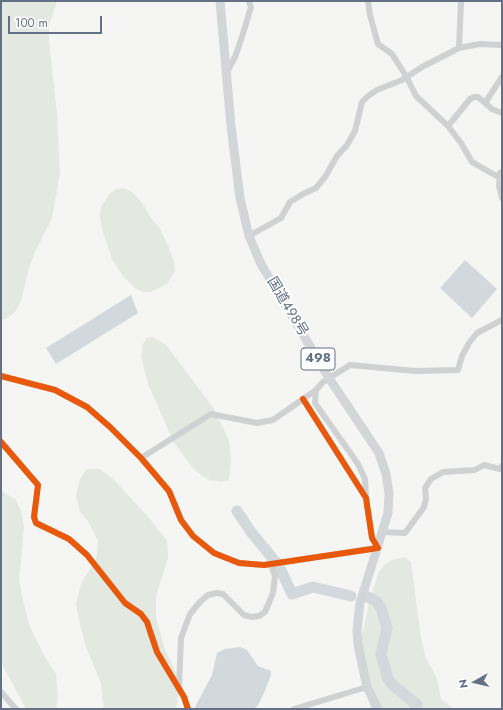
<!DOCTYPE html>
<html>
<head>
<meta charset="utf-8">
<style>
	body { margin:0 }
	#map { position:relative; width:503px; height:710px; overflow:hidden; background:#f5f5f3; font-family:Jost,sans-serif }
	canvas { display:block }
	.frame { position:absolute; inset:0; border:2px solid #637085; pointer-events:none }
	.north { position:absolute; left:455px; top:662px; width:40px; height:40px; -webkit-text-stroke:3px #fff; paint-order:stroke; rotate:262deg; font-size:11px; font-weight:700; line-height:16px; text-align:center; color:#637085 }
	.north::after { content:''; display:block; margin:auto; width:14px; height:18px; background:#637085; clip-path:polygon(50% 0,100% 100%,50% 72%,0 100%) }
	.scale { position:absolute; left:8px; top:16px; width:94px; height:18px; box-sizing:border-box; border:2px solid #637085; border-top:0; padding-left:5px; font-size:12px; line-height:14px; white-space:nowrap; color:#637085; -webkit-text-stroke:3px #fff; paint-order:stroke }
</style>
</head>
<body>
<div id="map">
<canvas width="503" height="710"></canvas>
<div class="frame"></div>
<div class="north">N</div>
<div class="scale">100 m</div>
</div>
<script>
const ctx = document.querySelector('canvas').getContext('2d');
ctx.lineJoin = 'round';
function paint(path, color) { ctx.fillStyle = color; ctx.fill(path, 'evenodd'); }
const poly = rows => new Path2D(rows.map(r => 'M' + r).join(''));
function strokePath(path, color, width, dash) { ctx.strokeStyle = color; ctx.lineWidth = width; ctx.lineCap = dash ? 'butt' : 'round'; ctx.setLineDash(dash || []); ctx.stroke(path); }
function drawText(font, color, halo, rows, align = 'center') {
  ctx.font = font + ' Jost,"Noto Sans JP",sans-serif'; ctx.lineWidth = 4; ctx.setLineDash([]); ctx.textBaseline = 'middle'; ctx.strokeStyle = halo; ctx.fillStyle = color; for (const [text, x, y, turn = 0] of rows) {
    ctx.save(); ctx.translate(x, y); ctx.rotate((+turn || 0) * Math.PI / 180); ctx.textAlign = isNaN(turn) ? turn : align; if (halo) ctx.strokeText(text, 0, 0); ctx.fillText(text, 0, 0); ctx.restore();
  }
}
const green = poly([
	[1,1,57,1,49,26,49,41,57,114,60,173,52,218,35,252,29,268,21,301,15,312,6,319,1,320],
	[124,188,132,192,142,203,153,221,159,227,169,248,174,261,175,271,167,284,151,292,143,292,136,289,123,276,112,259,102,229,100,217,101,207,110,193,117,189],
	[153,337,166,345,214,409,229,440,231,461,229,480,222,482,210,480,202,476,192,467,173,441,148,384,141,356,143,344,147,338],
	[87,469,100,469,115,481,150,519,167,541,168,558,156,596,156,617,165,650,174,668,180,686,176,709,104,709,101,684,86,646,80,625,76,604,81,583,96,560,98,541,88,521,80,512,76,497,80,479],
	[1,491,15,499,21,511,24,526,19,580,22,596,30,627,45,657,56,674,58,698,56,709,26,709,1,662],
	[405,557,411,562,420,631,425,656,437,679,441,699,454,709,371,709,361,675,359,657,362,634,368,608,378,573,385,564,395,559]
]);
const water = poly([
	[465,260,497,289,472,318,440,288],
	[131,295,138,313,56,364,46,348],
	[240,647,247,650,258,666,271,671,271,675,264,693,258,705,254,709,194,709,212,675,217,653,225,649]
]);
const river = poly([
	[237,511,251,532,279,566,292,594,313,587,351,596],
	[368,597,376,601,381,608,387,628,381,654,388,679,393,685,417,705,415,709]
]);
const minor = poly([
	[368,1,370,15,378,44,392,54,406,76,416,96,448,126,461,143,472,162,500,178],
	[459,48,461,1],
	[227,72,235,57,242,37,251,7,249,1],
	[485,103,502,77],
	[448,126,470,99,474,97,478,97,492,109,502,113],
	[502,172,500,173,499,186,502,198],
	[249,236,281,218,290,202,303,194,316,188,325,177,337,156,347,145,355,131,362,102,368,96,377,90,402,80,422,67,459,48,480,44,502,45],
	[1,376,55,390,87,407,110,427,141,458,169,491,181,520,193,536,214,553,239,563,264,565,378,548,372,538,366,498,303,399],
	[316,390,315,403,358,464,365,479,366,496],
	[1,442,38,485,34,517,36,523,69,539,87,555,125,603,141,614,147,622,157,652,184,697,188,709],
	[141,458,211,414,257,423,273,420,316,390,323,382,350,365,416,371,458,370,462,356,469,343,477,333,502,320],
	[383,532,405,533,424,507,426,499,425,488,431,479,443,472,475,470,484,465,500,469,502,466],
	[179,687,181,638,190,614,200,602,208,595,217,593,223,594,244,615,252,617,259,616,265,612,273,593,275,576,271,564],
	[1,692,16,709],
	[294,709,367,687]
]);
const highway = poly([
	[220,1,231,126,240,198,249,236,261,264,329,378,379,453,386,474,389,493,388,513,360,603,357,630,358,645,367,687,378,709]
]);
const cycleway = poly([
	[1,376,55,390,87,407,110,427,141,458,169,491,181,520,193,536,214,553,239,563,264,565,378,548,372,538,366,498,303,399],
	[1,442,38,485,34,517,36,523,69,539,87,555,125,603,141,614,147,622,157,652,184,697,188,709]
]);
const shields = [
	[318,359,34]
];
const shieldNames = [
	["498",318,359]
];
const streetNames = [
	["国道498号",287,307,59]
];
paint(green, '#e3e8e1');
paint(water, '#d2d8dc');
strokePath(river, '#d2d8dc', 11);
strokePath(minor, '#d0d1d2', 6);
strokePath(highway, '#d3d6d9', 9);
strokePath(cycleway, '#e8590c', 6);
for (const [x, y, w] of shields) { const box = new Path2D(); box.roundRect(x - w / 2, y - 11, w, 22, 3); ctx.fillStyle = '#fff'; ctx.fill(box); strokePath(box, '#637085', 1); }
drawText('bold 13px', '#637085', null, shieldNames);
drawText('14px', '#637085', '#fff', streetNames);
</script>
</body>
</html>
